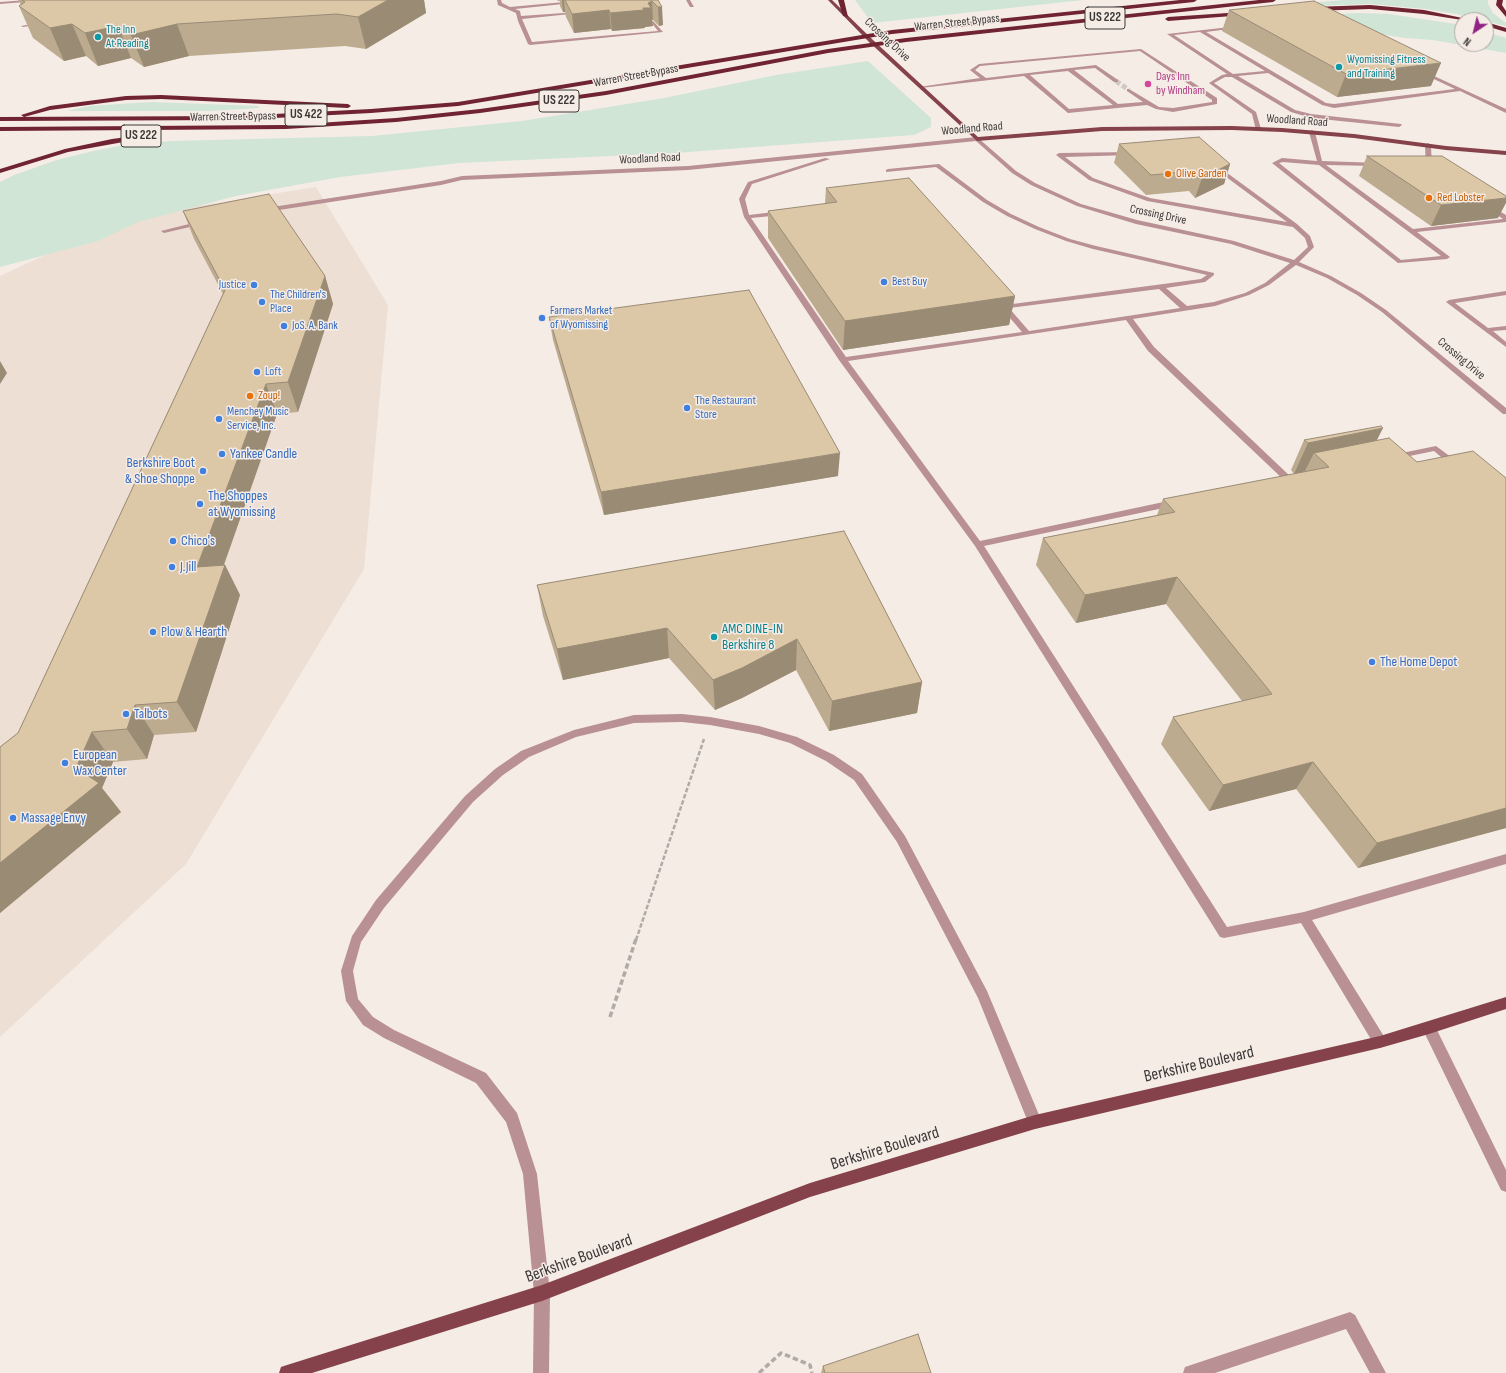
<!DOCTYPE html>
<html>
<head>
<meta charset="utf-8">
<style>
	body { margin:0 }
	#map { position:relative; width:1506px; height:1373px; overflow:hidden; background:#f5ece6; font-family:"Sofia Sans Condensed",sans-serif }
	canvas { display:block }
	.north { position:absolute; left:1454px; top:12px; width:40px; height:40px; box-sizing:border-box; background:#f5ece6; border:1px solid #aba4a0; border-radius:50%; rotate:215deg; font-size:11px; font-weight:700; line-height:16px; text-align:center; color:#3c3836 }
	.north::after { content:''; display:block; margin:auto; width:14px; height:18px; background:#922384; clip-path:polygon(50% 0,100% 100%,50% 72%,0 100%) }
</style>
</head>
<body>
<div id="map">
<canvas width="1506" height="1373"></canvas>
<div class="north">N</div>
</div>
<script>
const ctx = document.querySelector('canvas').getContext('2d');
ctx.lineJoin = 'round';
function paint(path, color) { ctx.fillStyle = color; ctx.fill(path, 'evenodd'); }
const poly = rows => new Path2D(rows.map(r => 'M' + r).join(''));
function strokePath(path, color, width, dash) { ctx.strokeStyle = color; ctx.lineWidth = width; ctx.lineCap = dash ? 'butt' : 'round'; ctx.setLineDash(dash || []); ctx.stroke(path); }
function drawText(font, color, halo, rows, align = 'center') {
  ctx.font = font + ' "Sofia Sans Condensed",sans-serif'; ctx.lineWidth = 3; ctx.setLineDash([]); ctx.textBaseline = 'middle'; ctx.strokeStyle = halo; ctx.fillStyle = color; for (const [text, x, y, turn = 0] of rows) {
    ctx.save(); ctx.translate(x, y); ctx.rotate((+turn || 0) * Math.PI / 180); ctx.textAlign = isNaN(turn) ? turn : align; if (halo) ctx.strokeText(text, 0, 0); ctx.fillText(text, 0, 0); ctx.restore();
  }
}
const built = poly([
	[316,187,388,305,364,569,186,864,0,1037,0,276,127,217]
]);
const green = poly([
	[855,0,1083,0,872,23],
	[1343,0,1488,0,1488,4,1493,13,1506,23,1506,26,1456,14,1426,9,1370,4,1311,6,1220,13,1266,7],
	[1358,13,1389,14,1462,25,1462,44,1486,44,1486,32,1506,38,1506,53,1433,40,1405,38,1374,33,1321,15],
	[868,61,931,118,931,127,914,135,675,153,459,163,340,177,236,196,138,222,98,241,0,267,0,182,14,175,57,160,93,151,130,144,172,141,372,136,522,121,664,98,776,75],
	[151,102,258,106,260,108,209,111,67,111,89,106]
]);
const minorTunnel = poly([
	[1116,81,1129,90]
]);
const pathFar1 = poly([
	[636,940,704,739]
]);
const path = poly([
	[610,1017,636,939],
	[759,1373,781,1353,810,1365,812,1373]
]);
const minor = poly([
	[27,0,49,0,0,4,0,2,27,0],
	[497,0,501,0,502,3,510,7,586,0,602,0,515,9,520,11,521,16,578,12,580,13,522,19,532,42,658,31,651,22,653,21,663,32,530,45,528,44,518,21,516,13,498,5,497,0],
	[686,0,690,0,694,7,690,7,686,0],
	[43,22,41,24,23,27,21,26,43,22],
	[1239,26,1237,28,1206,32,1326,103,1334,104,1455,89,1421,73,1423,71,1506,109,1506,113,1460,91,1334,108,1322,105,1268,73,1238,76,1295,110,1311,114,1401,124,1402,125,1399,127,1311,118,1291,112,1232,77,1225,77,1214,83,1256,112,1261,129,1256,130,1252,114,1209,83,1222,75,1227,74,1167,34,1239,26],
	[1200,32,1265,71,1233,74,1174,35,1200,32],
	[1141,49,1217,98,1217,104,1173,112,1156,109,1147,105,1068,113,1024,76,921,88,919,87,980,78,970,70,979,64,1141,49],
	[1140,51,1212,100,1212,102,1173,108,1159,107,1129,89,1127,89,1127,91,1143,102,1118,104,1074,70,1095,68,1114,82,1118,82,1118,80,1096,65,986,78,975,70,980,66,1140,51],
	[1068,71,1113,105,1069,109,1030,75,1068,71],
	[1312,130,1315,132,1322,161,1379,163,1380,164,1377,166,1326,165,1413,229,1503,219,1487,208,1486,207,1489,205,1506,215,1506,222,1417,232,1450,257,1447,259,1398,263,1272,163,1282,158,1317,161,1309,132,1312,130],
	[1283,162,1319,165,1441,256,1401,260,1279,163,1283,162],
	[977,137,1016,171,1035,183,1081,204,1137,220,1234,241,1294,260,1308,247,1305,238,1293,227,1147,201,1089,180,1056,155,1059,153,1131,152,1132,153,1129,155,1065,157,1093,178,1150,198,1287,222,1214,168,1219,167,1297,224,1310,236,1314,247,1299,262,1331,276,1361,293,1386,310,1506,408,1506,414,1503,414,1382,312,1357,295,1327,278,1296,265,1269,285,1249,295,1215,306,1133,319,1154,347,1291,477,1292,479,1288,482,1285,481,1148,351,1126,320,848,361,980,541,1173,500,1176,501,1177,503,1176,505,1173,506,984,546,1227,927,1304,912,1506,854,1506,864,1312,920,1385,1038,1386,1042,1385,1046,1380,1048,1375,1046,1301,923,1224,938,1220,937,975,546,839,360,744,217,739,199,748,182,825,158,830,159,752,184,745,199,749,215,782,211,785,213,782,215,751,218,846,357,1022,332,999,305,1002,303,1005,305,1201,279,1207,275,1093,249,1066,241,1035,229,1007,216,983,202,936,167,886,172,886,170,888,169,939,164,987,200,1011,214,1039,227,1070,239,1096,246,1214,273,1214,275,1205,282,1166,288,1187,306,1214,302,1245,293,1265,283,1290,263,1231,244,1136,224,1077,206,1031,185,1012,173,976,141,688,170,462,180,441,185,266,212,263,210,266,208,441,181,462,176,688,166,977,137],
	[1159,289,1180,308,1029,331,1009,308,1159,289],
	[1428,143,1431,145,1432,169,1429,171,1426,169,1425,145,1428,143],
	[201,221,203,222,203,224,164,233,161,231,201,221],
	[1506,291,1506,295,1455,303,1488,328,1506,326,1506,330,1493,331,1506,342,1506,347,1446,302,1449,300,1506,291],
	[1436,446,1459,463,1459,467,1453,467,1434,451,1395,459,1391,457,1392,455,1436,446],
	[682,714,710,717,759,726,797,737,834,755,862,774,905,836,987,991,1042,1122,1040,1127,1035,1129,1030,1127,978,998,897,842,854,780,826,761,790,743,759,734,710,725,682,722,634,723,576,737,529,757,503,775,473,802,384,908,361,942,353,971,358,999,373,1017,394,1030,486,1073,517,1113,537,1174,550,1293,549,1373,533,1373,534,1293,523,1174,506,1122,476,1083,384,1038,363,1025,346,1001,341,971,352,936,376,900,465,796,495,769,521,751,574,730,634,715,682,714],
	[1429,1022,1434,1024,1506,1170,1506,1192,1501,1190,1424,1032,1423,1028,1424,1024,1429,1022],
	[1350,1312,1355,1315,1386,1373,1370,1373,1346,1329,1215,1373,1183,1373,1185,1367,1350,1312]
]);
const major = poly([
	[828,0,832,0,873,40,978,137,1102,127,1232,126,1282,128,1354,134,1446,146,1506,151,1506,155,1446,150,1354,138,1282,132,1232,130,1102,131,977,141,869,42,828,0],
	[1506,997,1506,1009,1429,1034,1380,1048,1035,1129,810,1197,542,1301,312,1373,279,1373,281,1367,287,1365,542,1285,810,1183,1035,1115,1380,1036,1506,997]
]);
const highway = poly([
	[838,0,844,0,848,17,843,16,838,0],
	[1180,0,1197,0,1194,2,892,34,458,106,371,113,236,120,0,121,0,117,236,116,371,109,458,102,892,30,1180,0],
	[1259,0,1276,0,1273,2,906,42,828,53,606,95,480,113,396,122,286,129,0,131,0,127,286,125,396,118,480,109,606,91,828,49,906,38,1259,0],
	[1497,0,1503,0,1502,5,1506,11,1506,17,1496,5,1497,0],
	[1370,5,1424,10,1472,20,1462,20,1424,14,1370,9,1313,11,1310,9,1313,7,1370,5],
	[1243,12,1245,13,1245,15,1168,21,1165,19,1168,17,1243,12],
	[1486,22,1506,28,1506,32,1486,26,1486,22],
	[161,95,348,104,351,106,348,108,161,99,126,100,50,110,24,117,21,115,50,106,126,96,161,95],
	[149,134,151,135,151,137,68,152,0,173,0,169,65,149,112,139,149,134]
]);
const wall = poly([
	[18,0,424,0,426,13,366,49,345,46,189,56,144,67,131,58,98,66,86,56,64,61,33,38,19,6,21,5],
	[557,0,658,0,663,25,659,26,653,20,652,20,653,26,645,27,645,28,612,31,611,29,574,33,566,17,565,12,563,12,560,6,560,1,558,1],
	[1229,10,1431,86,1337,97,1222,31],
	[1119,144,1230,164,1224,184,1195,198,1189,191,1146,195,1114,163],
	[1367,156,1498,218,1431,226,1359,176],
	[826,188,1015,296,1009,325,843,350,768,238,768,211,825,204],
	[183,211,325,276,333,304,298,412,277,414,224,565,225,565,240,595,196,732,154,735,147,759,113,762,102,788,121,812,0,913,0,747,18,733,223,294,194,239],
	[549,317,838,476,604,515,553,340],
	[1304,440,1377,440,1506,828,1358,868,1296,789,1209,811,1161,744,1173,717,1242,701,1166,604,1076,623,1036,565,1043,538,1157,515,1163,499,1305,472,1294,474,1291,470],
	[844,531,922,682,917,713,829,731,796,670,742,698,715,710,669,658,563,680,543,616,537,585],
	[823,1366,931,1373,821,1373]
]);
const shadedWall = poly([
	[388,0,424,0,426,13,366,49,358,17],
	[562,0,564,0,565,12,563,12],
	[652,1,653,20,652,20,653,26,645,27,645,28,612,31,610,13,643,8,648,3],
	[658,7,662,7,663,25,659,26],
	[609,10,611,29,574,33,572,14],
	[72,24,86,56,64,61,50,28],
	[177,24,189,56,144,67,131,35],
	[118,26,131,58,98,66,85,33],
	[1441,63,1431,86,1337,97,1346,74],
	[1230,164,1224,184,1195,198,1202,178],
	[1506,198,1506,203,1498,218,1431,226,1441,205],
	[325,276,333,304,298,412,288,382],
	[1015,296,1009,325,843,350,845,321],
	[0,361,7,373,0,384],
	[266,384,277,414,212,598,197,567],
	[1383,428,1368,458,1314,453,1305,471,1294,474,1308,443],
	[840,453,838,476,604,515,601,492],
	[225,565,240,595,196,732,177,702],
	[1177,577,1166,604,1076,623,1085,595],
	[667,628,669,658,563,680,557,649],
	[797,639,796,670,742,698,715,710,713,680],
	[922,682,917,713,829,731,832,701],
	[135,705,154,735,147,759,127,729],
	[92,732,113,762,102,788,121,812,0,913,0,862,76,768],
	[1313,762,1296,789,1209,811,1223,785],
	[1506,808,1506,828,1358,868,1377,843]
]);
const building = poly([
	[22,0,388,0,358,17,337,14,177,24,131,35,118,26,85,33,72,24,50,28,19,6,25,2,22,0],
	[565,0,658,0,662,7,658,7,652,1,648,3,651,8,643,8,644,10,610,13,609,10,572,14,565,0],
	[1314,1,1441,63,1346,74,1229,10,1314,1],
	[1199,137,1230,164,1202,178,1195,171,1151,175,1119,144,1199,137],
	[1367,156,1442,156,1506,196,1506,198,1441,205,1367,156],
	[909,178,1015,296,845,321,768,211,837,202,826,188,909,178],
	[269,194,325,276,288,382,266,384,197,567,225,565,177,702,135,705,127,729,92,732,76,768,99,783,0,863,0,747,18,733,225,290,183,211,269,194],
	[749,290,840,453,601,492,549,317,749,290],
	[1381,426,1383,428,1308,443,1304,440,1381,426],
	[1389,438,1417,462,1473,451,1506,478,1506,808,1377,843,1313,762,1223,785,1173,717,1272,694,1177,577,1085,595,1043,538,1175,512,1163,499,1329,467,1314,453,1389,438],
	[844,531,922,682,832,701,797,639,742,668,713,680,667,628,557,649,537,585,844,531],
	[918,1334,931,1373,825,1373,823,1366,918,1334]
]);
const markers = [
	[98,37,4,"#0f9aa8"],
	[1339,67,4,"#0f9aa8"],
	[1148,84,4,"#d1479c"],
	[1168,174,4,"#e8710a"],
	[1429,198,4,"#e8710a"],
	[884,282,4,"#3f7fe0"],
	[254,285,4,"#3f7fe0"],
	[262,302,4,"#3f7fe0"],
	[542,318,4,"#3f7fe0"],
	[284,326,4,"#3f7fe0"],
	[257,372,4,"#3f7fe0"],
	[250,396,4,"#e8710a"],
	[687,408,4,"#3f7fe0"],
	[219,419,4,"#3f7fe0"],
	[222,454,4,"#3f7fe0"],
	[203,471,4,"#3f7fe0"],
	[200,504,4,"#3f7fe0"],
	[173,541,4,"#3f7fe0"],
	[172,567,4,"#3f7fe0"],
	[153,632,4,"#3f7fe0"],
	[714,637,4,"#0f9aa8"],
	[1372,662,4,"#3f7fe0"],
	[126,714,4,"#3f7fe0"],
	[65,763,4,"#3f7fe0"],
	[13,818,4,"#3f7fe0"]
];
const farStreetnames = [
	["Warren Street Bypass",957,23,-6],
	["Crossing Drive",887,40,43],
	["Warren Street Bypass",636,76,-10],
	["Warren Street Bypass",233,117,-1],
	["Woodland Road",1297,121,4],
	["Woodland Road",972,129,-5],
	["Woodland Road",650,159,-3],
	["Crossing Drive",1158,215,12],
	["Crossing Drive",1461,359,40]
];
const farCulturenames = [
	["The Inn",106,30],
	["At Reading",106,44],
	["Wyomissing Fitness",1347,60],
	["and Training",1347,74]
];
const farHotelnames = [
	["Days Inn",1156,77],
	["by Windham",1156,91]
];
const farFoodnames = [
	["Olive Garden",1176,174],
	["Red Lobster",1437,198],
	["Zoup!",258,396]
];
const farShopnames = [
	["Best Buy",892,282],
	["Justice",246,285,"right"],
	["The Children's",270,295],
	["Place",270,309],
	["Farmers Market",550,311],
	["of Wyomissing",550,325],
	["JoS. A. Bank",292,326],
	["Loft",265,372],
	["The Restaurant",695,401],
	["Store",695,415],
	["Menchey Music",227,412],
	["Service, Inc.",227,426]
];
const shields = [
	[1105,18,40],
	[559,101,40],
	[306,115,42],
	[141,136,40]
];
const shieldNames = [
	["US 222",1105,18],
	["US 222",559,101],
	["US 422",306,115],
	["US 222",141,136]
];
const shopNames = [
	["Yankee Candle",230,454],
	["Berkshire Boot",195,463,"right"],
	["& Shoe Shoppe",195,479,"right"],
	["The Shoppes",208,496],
	["at Wyomissing",208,512],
	["Chico's",181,541],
	["J.Jill",180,567],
	["Plow & Hearth",161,632],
	["The Home Depot",1380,662],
	["Talbots",134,714],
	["European",73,755],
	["Wax Center",73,771],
	["Massage Envy",21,818]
];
const cultureNames = [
	["AMC DINE-IN",722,629],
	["Berkshire 8",722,645]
];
const nearStreetnames = [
	["Berkshire Boulevard",1199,1065,-13],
	["Berkshire Boulevard",885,1149,-17],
	["Berkshire Boulevard",579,1259,-20]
];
paint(built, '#eedfd4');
paint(green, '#d0e5d6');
strokePath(minorTunnel, '#d0c8c3', 5, [5, 2.5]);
strokePath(pathFar1, '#b1aaa5', 2.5, [4.5, 2]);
strokePath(path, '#b1aaa5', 3.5, [5.5, 3]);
paint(minor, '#b99093');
paint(major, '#85424a');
paint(highway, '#702331');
paint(wall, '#bdab90');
paint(shadedWall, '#9a8b75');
paint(building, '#dcc7a7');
strokePath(building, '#9a8b75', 1);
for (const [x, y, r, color] of markers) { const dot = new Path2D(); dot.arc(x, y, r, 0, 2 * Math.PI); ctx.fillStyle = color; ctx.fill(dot); strokePath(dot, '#f5ece6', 1.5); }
drawText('12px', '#3c3836', '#f5ece6', farStreetnames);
drawText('12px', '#0d838f', '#f5ece6', farCulturenames, 'left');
drawText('12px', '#b23c85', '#f5ece6', farHotelnames, 'left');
drawText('12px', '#c56008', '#f5ece6', farFoodnames, 'left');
drawText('12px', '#366cbe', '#f5ece6', farShopnames, 'left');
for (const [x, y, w] of shields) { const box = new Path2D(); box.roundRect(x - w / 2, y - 11, w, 22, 3); ctx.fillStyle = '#f5ece6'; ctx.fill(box); strokePath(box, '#3c3836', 1); }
drawText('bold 13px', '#3c3836', null, shieldNames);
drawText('14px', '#366cbe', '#f5ece6', shopNames, 'left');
drawText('14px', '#0d838f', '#f5ece6', cultureNames, 'left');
drawText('17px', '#3c3836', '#f5ece6', nearStreetnames);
</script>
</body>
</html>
